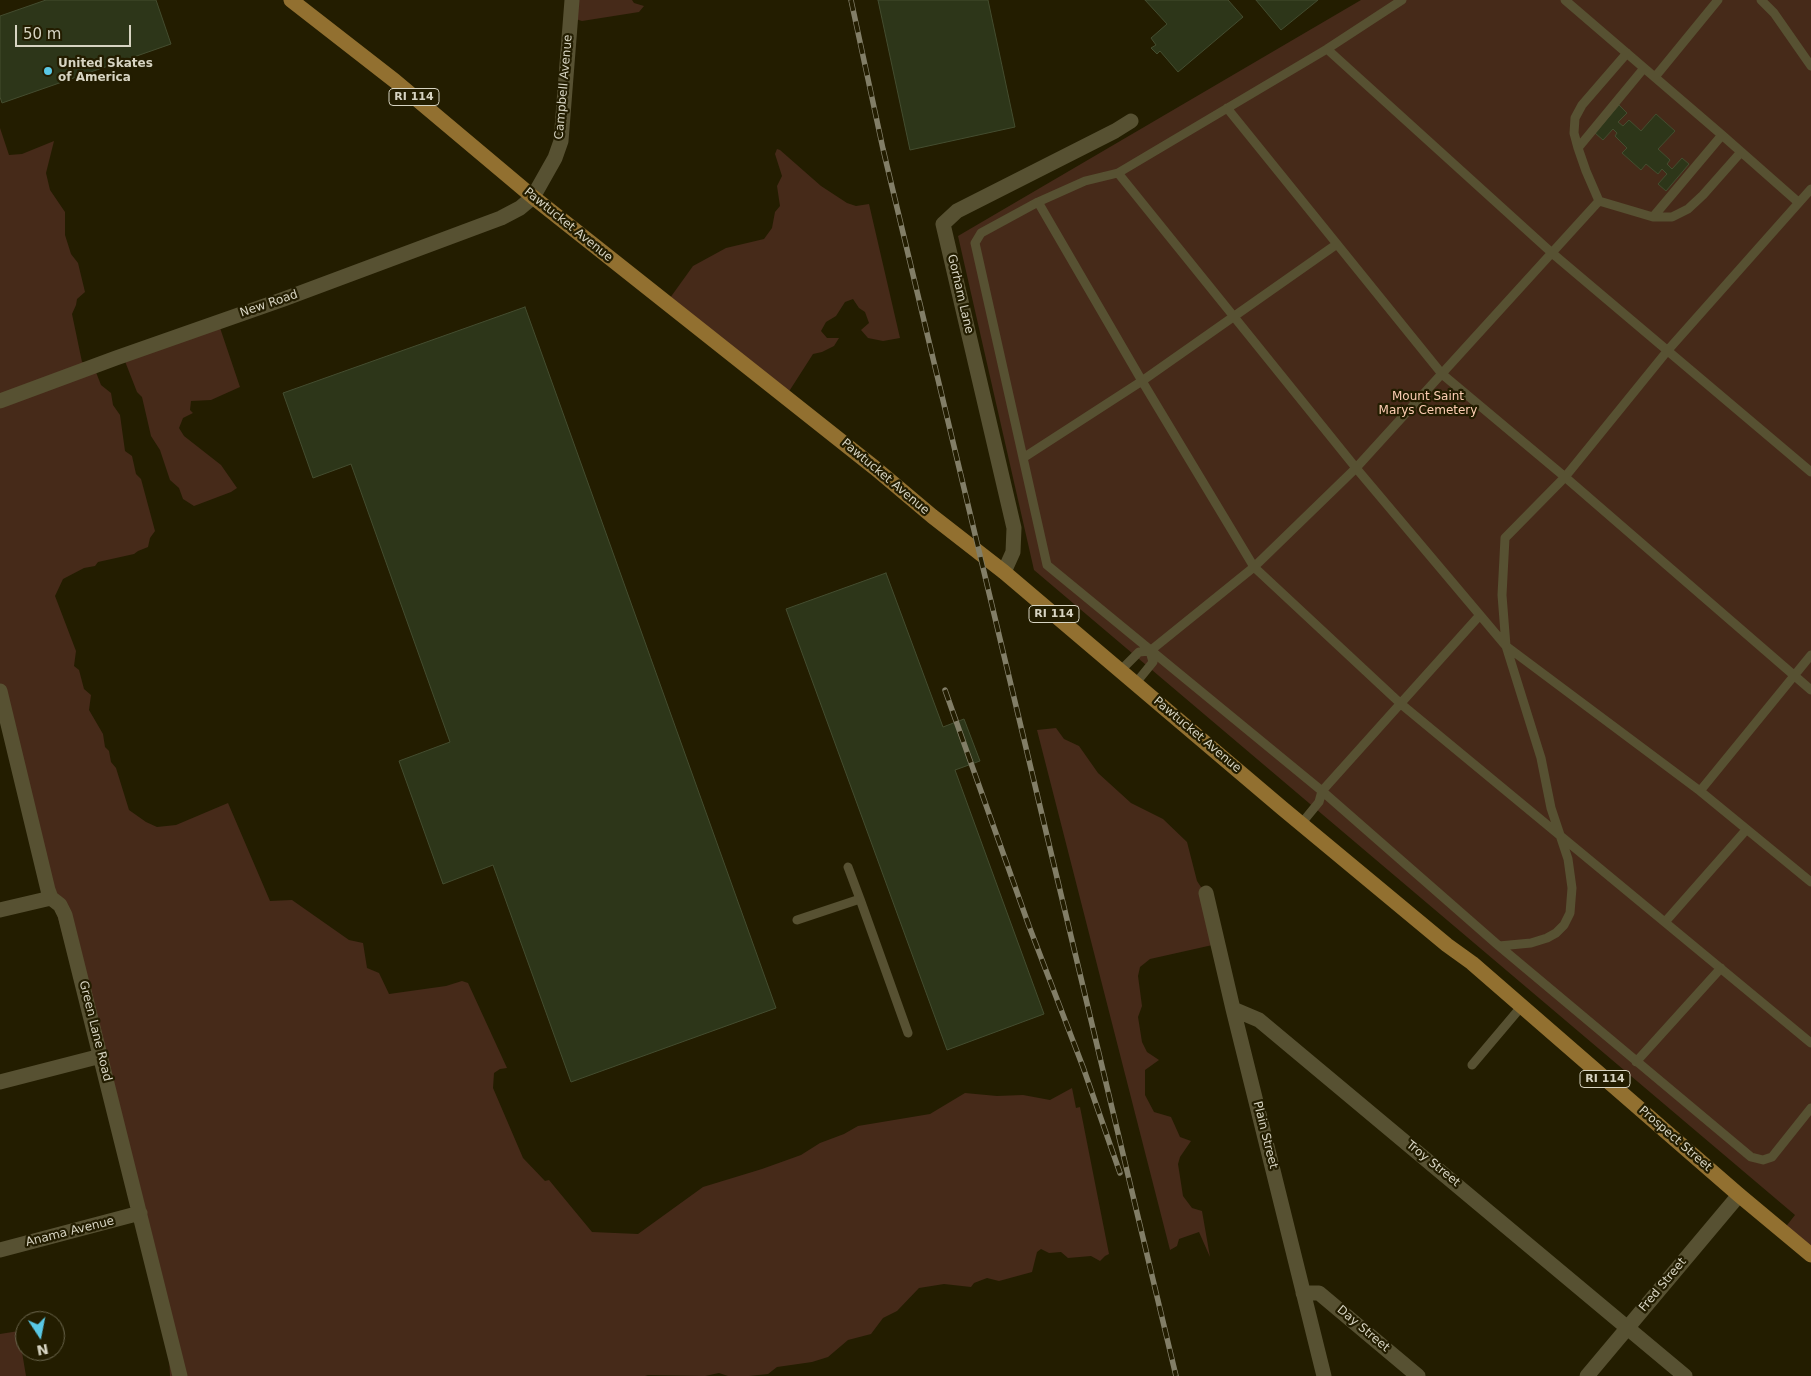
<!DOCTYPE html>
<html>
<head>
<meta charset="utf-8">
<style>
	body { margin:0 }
	#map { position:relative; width:1811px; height:1376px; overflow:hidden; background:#231d00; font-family:"DejaVu Sans",sans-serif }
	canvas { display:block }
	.north { position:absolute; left:15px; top:1311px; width:50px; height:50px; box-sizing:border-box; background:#231d00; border:1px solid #6b664e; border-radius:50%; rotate:169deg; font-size:14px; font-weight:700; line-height:20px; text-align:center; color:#d7d4c2 }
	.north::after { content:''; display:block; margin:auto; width:18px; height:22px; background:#59c8e5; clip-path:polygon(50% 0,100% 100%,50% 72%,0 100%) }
	.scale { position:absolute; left:15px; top:25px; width:116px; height:22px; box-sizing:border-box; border:2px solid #d7d4c2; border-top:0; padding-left:6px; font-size:15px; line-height:18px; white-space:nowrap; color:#d7d4c2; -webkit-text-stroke:4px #231d00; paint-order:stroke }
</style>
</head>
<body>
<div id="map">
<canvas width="1811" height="1376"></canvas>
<div class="north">N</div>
<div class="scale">50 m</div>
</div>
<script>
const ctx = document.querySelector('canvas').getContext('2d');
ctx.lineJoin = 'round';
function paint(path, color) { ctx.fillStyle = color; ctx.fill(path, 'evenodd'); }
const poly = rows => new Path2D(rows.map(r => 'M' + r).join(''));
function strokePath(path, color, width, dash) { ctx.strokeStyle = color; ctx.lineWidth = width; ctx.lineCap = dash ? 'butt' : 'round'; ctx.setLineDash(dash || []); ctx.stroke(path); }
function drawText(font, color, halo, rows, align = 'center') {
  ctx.font = font + ' "DejaVu Sans",sans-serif'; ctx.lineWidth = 4.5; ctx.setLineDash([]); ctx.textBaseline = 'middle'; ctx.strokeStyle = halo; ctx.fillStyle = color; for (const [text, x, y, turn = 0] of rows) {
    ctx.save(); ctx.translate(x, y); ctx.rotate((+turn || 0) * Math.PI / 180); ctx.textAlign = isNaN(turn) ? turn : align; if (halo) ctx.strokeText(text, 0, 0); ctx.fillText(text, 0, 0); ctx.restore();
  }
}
const green = poly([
	[571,0,632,0,634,3,644,6,639,12,582,21,572,18],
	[1361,0,1811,0,1811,1254,1784,1229,1795,1215,1034,570,958,236],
	[0,128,9,155,22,154,54,141,46,173,50,190,65,212,65,235,71,254,78,263,85,292,77,299,76,305,72,314,82,362,92,362,101,385,111,393,113,405,120,415,125,451,132,456,136,474,141,479,155,531,150,538,148,547,138,551,134,554,98,562,95,566,84,568,63,579,55,596,76,651,74,666,79,670,84,689,91,695,89,710,103,734,105,747,109,751,111,762,116,768,129,810,146,822,157,827,176,825,228,803,270,901,292,900,349,940,363,943,367,968,379,973,389,994,446,986,462,981,468,983,507,1068,500,1069,494,1073,493,1088,523,1158,545,1181,549,1180,592,1232,638,1234,703,1187,762,1169,801,1155,820,1143,844,1134,858,1126,930,1114,965,1093,997,1096,1023,1095,1050,1100,1072,1088,1076,1108,1080,1107,1109,1254,1105,1256,1100,1261,1091,1256,1068,1258,1061,1252,1049,1253,1041,1249,1037,1252,1032,1272,999,1281,987,1278,974,1283,971,1287,944,1284,919,1288,897,1311,883,1318,871,1334,848,1340,828,1357,812,1362,777,1367,768,1374,749,1376,728,1376,719,1373,705,1376,648,1375,645,1376,170,1376,168,1332,139,1216,0,704],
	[777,149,780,150,821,186,847,203,856,206,869,204,900,338,883,341,868,338,861,330,869,323,865,312,859,308,853,299,845,302,836,316,826,322,821,331,827,338,839,338,834,346,822,352,813,354,788,393,670,298,693,266,726,248,764,239,772,228,775,212,780,206,777,186,782,176,775,154],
	[217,319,240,387,211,400,191,401,190,410,193,413,183,418,179,428,184,436,221,465,237,488,231,492,194,506,183,499,179,488,170,480,160,450,151,436,142,397,137,392,121,351],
	[1056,728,1064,739,1079,746,1098,773,1131,803,1163,819,1187,842,1197,881,1205,893,1217,944,1150,959,1140,967,1138,976,1142,1006,1138,1017,1142,1042,1147,1052,1159,1060,1145,1070,1145,1095,1154,1112,1171,1117,1180,1137,1191,1141,1180,1157,1178,1164,1183,1196,1192,1208,1202,1211,1210,1257,1199,1232,1179,1239,1177,1246,1170,1250,1037,730],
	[25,1330,25,1339,21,1346,26,1376,0,1376,0,1334]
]);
const building = poly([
	[46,0,156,0,171,44,2,103,0,97,0,16,46,0],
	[878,0,988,0,1015,127,910,150,878,0],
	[1145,0,1228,0,1243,17,1178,72,1160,51,1157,54,1151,48,1156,45,1151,38,1167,24,1145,0],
	[1256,0,1318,0,1281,30,1256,0],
	[1619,105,1627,113,1618,122,1623,126,1629,120,1641,131,1656,114,1675,131,1658,149,1670,160,1667,164,1672,169,1682,158,1689,164,1666,191,1658,184,1667,174,1662,169,1658,174,1646,164,1641,170,1622,153,1627,148,1615,136,1617,133,1613,129,1603,140,1595,133,1619,105],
	[525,307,776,1008,571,1082,493,865,443,884,399,761,450,742,351,464,313,478,283,393,525,307],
	[886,573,943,727,964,719,980,761,955,770,1044,1014,947,1050,786,609,886,573]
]);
const lane = poly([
	[1402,0,1327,49,1118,173,1085,181,1038,202,981,233,975,243,1047,565,1322,791,1499,946,1751,1157,1763,1160,1772,1157,1811,1108],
	[1565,0,1722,135,1798,202],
	[1761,0,1774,13,1811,66],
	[1327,49,1552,253,1811,472],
	[1627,53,1582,105,1575,118,1574,133,1578,148,1586,171,1599,201,1653,217,1672,217,1688,209,1703,195,1741,152],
	[1655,77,1718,0],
	[1227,108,1442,374,1565,477,1811,690],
	[1578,148,1644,68],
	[1118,173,1356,468,1506,646,1700,791,1811,882],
	[1038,202,1142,381,1254,567,1401,704,1811,1043],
	[1653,217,1722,135],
	[1023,458,1142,381,1337,244],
	[1121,670,1139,652,1150,651,1254,567,1356,468,1599,201],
	[1135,684,1153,662,1150,651],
	[1700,791,1811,655],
	[1301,824,1319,802,1322,791,1480,615],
	[848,867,860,899],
	[797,920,860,899,908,1033],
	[1665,922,1746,830],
	[1499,946,1531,943,1547,938,1556,933,1564,925,1570,913,1572,888,1568,859,1551,808,1541,758,1506,646,1502,595,1505,538,1565,477,1668,350,1811,189],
	[1636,1062,1721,968],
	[1472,1065,1521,1007]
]);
const street = poly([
	[533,197,555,158,561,141,572,0],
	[1004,572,1013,552,1014,528,943,224,957,211,1115,131,1131,121],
	[0,691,48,890,51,898,60,905,65,915,180,1376],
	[1206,893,1233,1009,1324,1376],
	[0,910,51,898],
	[1233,1009,1259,1020,1685,1376],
	[0,1082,101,1056],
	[0,1250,140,1213],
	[1303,1293,1319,1293,1418,1376],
	[1587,1376,1739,1195]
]);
const secondary = poly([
	[0,401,116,358,284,299,501,218,520,208,533,197]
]);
const primary = poly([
	[291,0,395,81,533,197,875,468,932,516,1004,572,1282,808,1447,945,1472,963,1739,1195,1811,1255]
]);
const rail = poly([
	[851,0,883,149,1176,1376],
	[945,690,1029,926,1083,1067,1120,1173]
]);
const markers = [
	[48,71,5,"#59c8e5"]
];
const shields = [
	[414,97,50],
	[1054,614,50],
	[1605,1079,50]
];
const shieldNames = [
	["RI 114",414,97],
	["RI 114",1054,614],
	["RI 114",1605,1079]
];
const poiNames = [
	["United Skates",58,64],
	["of America",58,78]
];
const streetNames = [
	["Campbell Avenue",564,87,-85],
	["Pawtucket Avenue",568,225,39],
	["Gorham Lane",960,294,77],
	["New Road",269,304,-19],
	["Pawtucket Avenue",885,477,40],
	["Pawtucket Avenue",1197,735,40],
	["Green Lane Road",95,1031,76],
	["Plain Street",1265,1135,76],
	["Prospect Street",1675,1139,41],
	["Troy Street",1433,1164,39],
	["Anama Avenue",70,1232,-14],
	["Fred Street",1663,1285,-50],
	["Day Street",1363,1329,40]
];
const parkNames = [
	["Mount Saint",1428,397],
	["Marys Cemetery",1428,411]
];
paint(green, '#462a19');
paint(building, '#2d3619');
strokePath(building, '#444d2f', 1);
strokePath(lane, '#575132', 9);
strokePath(street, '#575132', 15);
strokePath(secondary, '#575132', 15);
strokePath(primary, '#927030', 15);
strokePath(rail, '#827e67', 5.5);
strokePath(rail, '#231d00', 4, [11]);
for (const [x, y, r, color] of markers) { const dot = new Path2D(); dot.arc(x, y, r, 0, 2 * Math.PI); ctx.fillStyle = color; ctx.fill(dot); strokePath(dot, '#231d00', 2); }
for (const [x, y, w] of shields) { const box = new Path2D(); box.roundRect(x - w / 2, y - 8.5, w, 17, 4); ctx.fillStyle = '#231d00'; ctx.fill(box); strokePath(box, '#d7d4c2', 1); }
drawText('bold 11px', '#d7d4c2', null, shieldNames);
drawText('bold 12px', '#d7d4c2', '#231d00', poiNames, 'left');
drawText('12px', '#d7d4c2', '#231d00', streetNames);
drawText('12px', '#fdceb3', '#231d00', parkNames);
</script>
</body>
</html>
